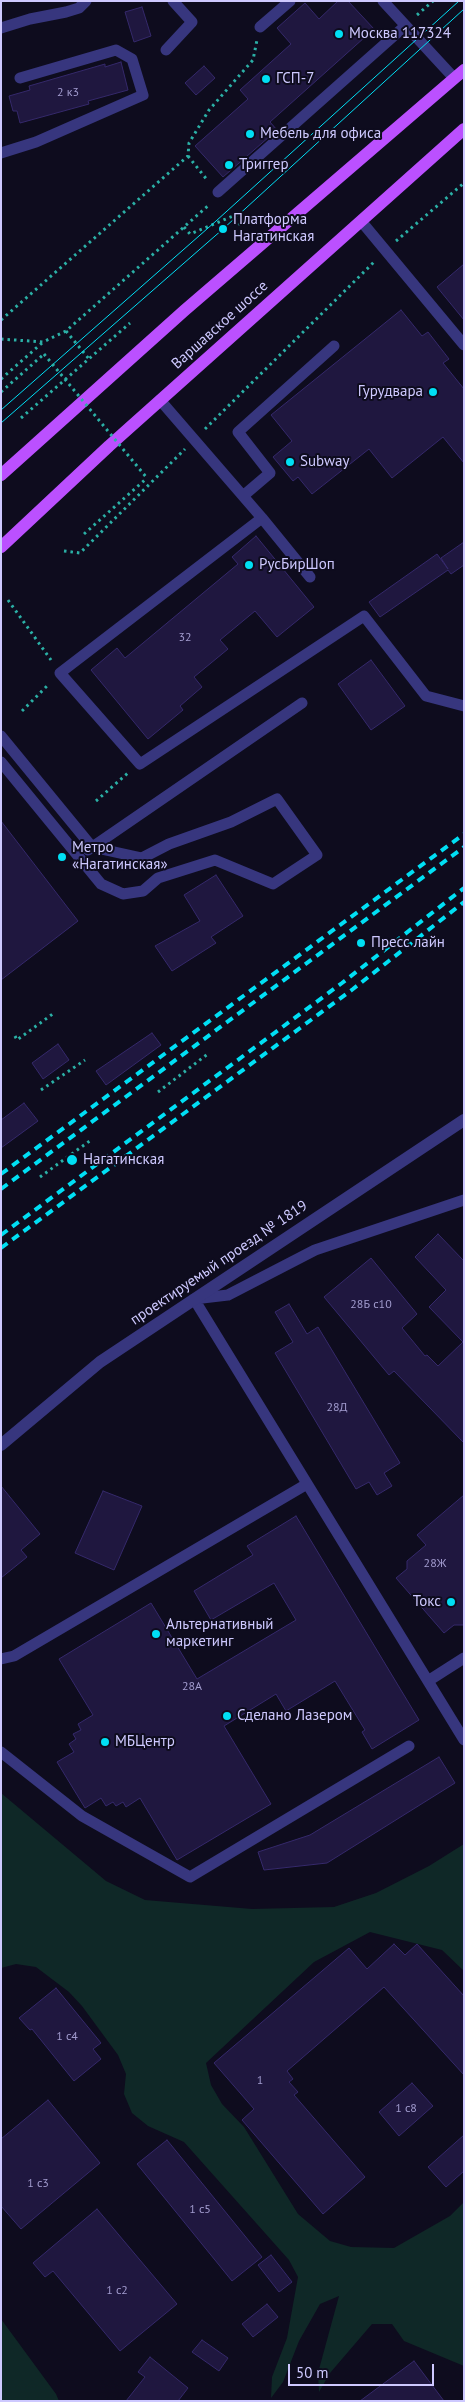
<!DOCTYPE html>
<html>
<head>
<meta charset="utf-8">
<style>
	body { margin:0 }
	#map { position:relative; width:465px; height:2402px; overflow:hidden; background:#0e0c1e; font-family:"PT Sans",sans-serif }
	canvas { display:block }
	.frame { position:absolute; inset:0; border:2px solid #cec9ff; pointer-events:none }
	.scale { position:absolute; left:288px; top:2364px; width:146px; height:22px; box-sizing:border-box; border:2px solid #cec9ff; border-top:0; padding-left:6px; font-size:15px; line-height:18px; white-space:nowrap; color:#cec9ff; -webkit-text-stroke:4px #0e0c1e; paint-order:stroke }
</style>
</head>
<body>
<div id="map">
<canvas width="465" height="2402"></canvas>
<div class="frame"></div>
<div class="scale">50 m</div>
</div>
<script>
const ctx = document.querySelector('canvas').getContext('2d');
ctx.lineJoin = 'round';
function paint(path, color) { ctx.fillStyle = color; ctx.fill(path, 'evenodd'); }
const poly = rows => new Path2D(rows.map(r => 'M' + r).join(''));
function strokePath(path, color, width, dash) { ctx.strokeStyle = color; ctx.lineWidth = width; ctx.lineCap = dash ? 'butt' : 'round'; ctx.setLineDash(dash || []); ctx.stroke(path); }
function drawText(font, color, halo, rows, align = 'center') {
  ctx.font = font + ' "PT Sans",sans-serif'; ctx.lineWidth = 4; ctx.setLineDash([]); ctx.textBaseline = 'middle'; ctx.strokeStyle = halo; ctx.fillStyle = color; for (const [text, x, y, turn = 0] of rows) {
    ctx.save(); ctx.translate(x, y); ctx.rotate((+turn || 0) * Math.PI / 180); ctx.textAlign = isNaN(turn) ? turn : align; if (halo) ctx.strokeText(text, 0, 0); ctx.fillText(text, 0, 0); ctx.restore();
  }
}
const green = poly([
	[1,1793,106,1881,145,1900,252,1909,334,1907,376,1893,429,1866,464,1844,464,1971,442,1950,370,1932,314,1962,206,2063,211,2085,222,2104,244,2127,298,2214,330,2241,351,2247,394,2248,450,2216,464,2202,464,2366,404,2341,392,2324,372,2324,330,2373,319,2392,318,2373,339,2296,320,2304,299,2341,283,2382,271,2398,272,2377,287,2338,298,2277,289,2260,184,2142,148,2126,132,2113,124,2094,126,2074,118,2055,82,2006,69,1992,36,1967,16,1964,1,1968],
	[1,2319,56,2394,59,2401,1,2401]
]);
const building = poly([
	[338,1,348,1,374,29,270,122,277,130,223,177,195,146,248,99,240,90,291,44,277,28,305,3,319,19,338,1],
	[142,7,151,36,134,42,125,12,142,7],
	[121,62,128,90,88,101,89,104,20,123,17,111,13,111,9,96,30,90,29,86,105,64,105,67,121,62],
	[204,66,215,78,196,95,185,83,204,66],
	[464,264,464,320,437,287,464,264],
	[401,310,422,336,428,332,449,359,443,363,464,389,464,463,443,437,392,478,369,449,312,494,298,477,293,481,273,457,292,441,271,415,401,310],
	[256,536,314,607,277,637,255,611,220,640,228,649,194,677,202,687,180,706,183,710,148,739,91,670,117,648,125,658,238,564,232,557,256,536],
	[464,542,464,565,451,574,448,570,380,617,369,602,437,554,448,569,441,558,464,542],
	[371,660,405,706,371,730,338,684,371,660],
	[1,821,78,921,1,980,1,821],
	[216,875,243,916,211,937,216,943,172,971,155,946,200,921,184,895,216,875],
	[152,1033,161,1045,106,1085,96,1071,152,1033],
	[58,1044,69,1060,43,1079,32,1063,58,1044],
	[24,1103,38,1121,1,1148,1,1120,24,1103],
	[438,1234,464,1261,464,1443,394,1371,389,1375,324,1297,371,1258,417,1314,402,1328,425,1356,427,1355,438,1366,463,1342,429,1307,446,1290,415,1257,438,1234],
	[289,1304,307,1334,318,1327,400,1463,384,1473,392,1486,377,1495,369,1482,356,1489,275,1353,293,1342,275,1312,289,1304],
	[1,1486,40,1534,21,1550,27,1557,1,1578,1,1486],
	[103,1491,142,1506,114,1570,75,1553,103,1491],
	[464,1495,464,1625,454,1625,444,1633,396,1578,407,1569,407,1561,426,1545,417,1535,464,1495],
	[296,1516,419,1720,372,1749,362,1732,365,1730,335,1681,286,1711,276,1694,224,1726,271,1804,177,1860,140,1798,126,1807,123,1802,116,1806,113,1802,106,1806,101,1798,85,1808,57,1762,74,1752,69,1744,76,1739,73,1734,81,1730,78,1724,93,1715,59,1659,151,1603,197,1679,296,1620,274,1583,211,1620,194,1591,253,1555,247,1546,296,1516],
	[439,1757,455,1783,327,1863,264,1870,258,1852,310,1835,439,1757],
	[394,1944,405,1955,417,1944,464,1996,464,2075,384,1987,287,2071,293,2079,289,2082,298,2092,294,2095,365,2177,323,2214,242,2120,254,2109,214,2063,349,1948,367,1969,394,1944],
	[56,1988,101,2043,93,2049,101,2059,74,2081,32,2029,30,2030,19,2018,56,1988],
	[412,2083,433,2106,399,2136,379,2112,412,2083],
	[48,2100,100,2163,21,2229,1,2206,1,2139,48,2100],
	[464,2135,464,2171,446,2187,428,2167,464,2135],
	[167,2140,262,2257,232,2281,137,2164,167,2140],
	[97,2209,177,2304,120,2351,53,2271,45,2277,33,2263,97,2209],
	[271,2255,292,2282,279,2292,258,2265,271,2255],
	[267,2304,278,2317,253,2337,242,2324,267,2304],
	[202,2340,228,2358,219,2371,192,2352,202,2340],
	[150,2357,188,2388,178,2401,126,2401,145,2377,138,2372,150,2357],
	[414,2361,444,2401,360,2401,414,2361]
]);
const path = poly([
	[417,15,433,1],
	[188,156,208,181],
	[184,227,190,234,233,216,241,226],
	[396,241,464,183],
	[1,320,188,156,189,143,209,110,253,60,257,40],
	[66,331,89,359],
	[1,339,43,342,66,331,210,204],
	[1,379,42,343],
	[1,392,44,354],
	[21,418,130,323],
	[205,429,375,261],
	[84,534,147,478],
	[64,551,80,553,185,449],
	[8,600,51,660],
	[22,711,49,684],
	[96,801,129,772],
	[15,1036,17,1040,54,1013],
	[41,1090,85,1060],
	[158,1092,209,1053],
	[40,1177,91,1140]
]);
const lane = poly([
	[383,1,454,78],
	[260,27,290,1],
	[1,28,30,19,66,12,79,8,86,1],
	[166,50,192,22,173,1],
	[1,153,36,142,143,95,132,59,116,50,20,78],
	[218,192,405,26],
	[361,221,464,345],
	[160,400,262,518,60,673,140,764,364,616,426,696,464,706],
	[243,496,270,473,238,432,334,346],
	[262,518,310,577],
	[1,736,92,847,142,858,169,844,231,822,277,799,317,855,273,884,215,860,158,878,143,891,123,894,101,884,1,762],
	[88,850,302,703],
	[464,1200,315,1250,228,1295,194,1299,464,1740],
	[1,1659,14,1656,307,1484],
	[428,1681,464,1658],
	[1,1752,82,1816,190,1877,409,1746]
]);
const street = poly([
	[1,1445,100,1362,464,1120]
]);
const primary = poly([
	[1,475,185,310,464,70],
	[1,547,109,446,464,129]
]);
const tram = poly([
	[1,410,216,221,459,1],
	[1,423,223,229,464,9]
]);
const rail = poly([
	[1,1174,464,834],
	[1,1189,464,847],
	[1,1235,342,983,464,888],
	[1,1248,353,989,464,902]
]);
const pathBridge = poly([
	[44,354,147,478]
]);
const markers = [
	[339,34,5,"#00dff4"],
	[266,79,5,"#00dff4"],
	[250,134,5,"#00dff4"],
	[229,165,5,"#00dff4"],
	[223,229,5,"#00dff4"],
	[433,392,5,"#00dff4"],
	[290,462,5,"#00dff4"],
	[249,565,5,"#00dff4"],
	[62,857,5,"#00dff4"],
	[361,943,5,"#00dff4"],
	[72,1160,6,"#00dff4"],
	[451,1602,5,"#00dff4"],
	[156,1634,5,"#00dff4"],
	[227,1716,5,"#00dff4"],
	[105,1742,5,"#00dff4"]
];
const numberNames = [
	["2 к3",68,93],
	["32",185,638],
	["28Б с10",371,1305],
	["28Д",337,1408],
	["28Ж",435,1564],
	["28А",192,1687],
	["1 с4",67,2037],
	["1",260,2081],
	["1 с8",406,2109],
	["1 с3",38,2184],
	["1 с5",200,2210],
	["1 с2",117,2291]
];
const poiNames = [
	["Москва 117324",349,34],
	["ГСП-7",276,79],
	["Мебель для офиса",260,134],
	["Триггер",239,165],
	["Платформа",233,220],
	["Нагатинская",233,237],
	["Гурудвара",423,392,"right"],
	["Subway",300,462],
	["РусБирШоп",259,565],
	["Метро",72,848],
	["«Нагатинская»",72,865],
	["Пресс лайн",371,943],
	["Нагатинская",83,1160],
	["Токс",441,1602,"right"],
	["Альтернативный",166,1625],
	["маркетинг",166,1642],
	["Сделано Лазером",237,1716],
	["МБЦентр",115,1742]
];
const streetNames = [
	["Варшавское шоссе",220,325,-42],
	["проектируемый проезд № 1819",219,1263,-34]
];
paint(green, '#0f2827');
paint(building, '#1f173f');
strokePath(building, '#35296b', 1);
strokePath(path, '#2bb0a6', 3, [2.5, 4]);
strokePath(lane, '#37367e', 11);
strokePath(street, '#37367e', 12);
strokePath(primary, '#bb50ff', 12);
strokePath(tram, '#00dff4', 1);
strokePath(rail, '#00dff4', 4, [8, 6]);
strokePath(pathBridge, '#2bb0a6', 3, [2.5, 4]);
for (const [x, y, r, color] of markers) { const dot = new Path2D(); dot.arc(x, y, r, 0, 2 * Math.PI); ctx.fillStyle = color; ctx.fill(dot); strokePath(dot, '#0e0c1e', 2); }
drawText('12px', '#a29ccf', null, numberNames);
drawText('15px', '#cec9ff', '#0e0c1e', poiNames, 'left');
drawText('15px', '#cec9ff', '#0e0c1e', streetNames);
</script>
</body>
</html>
